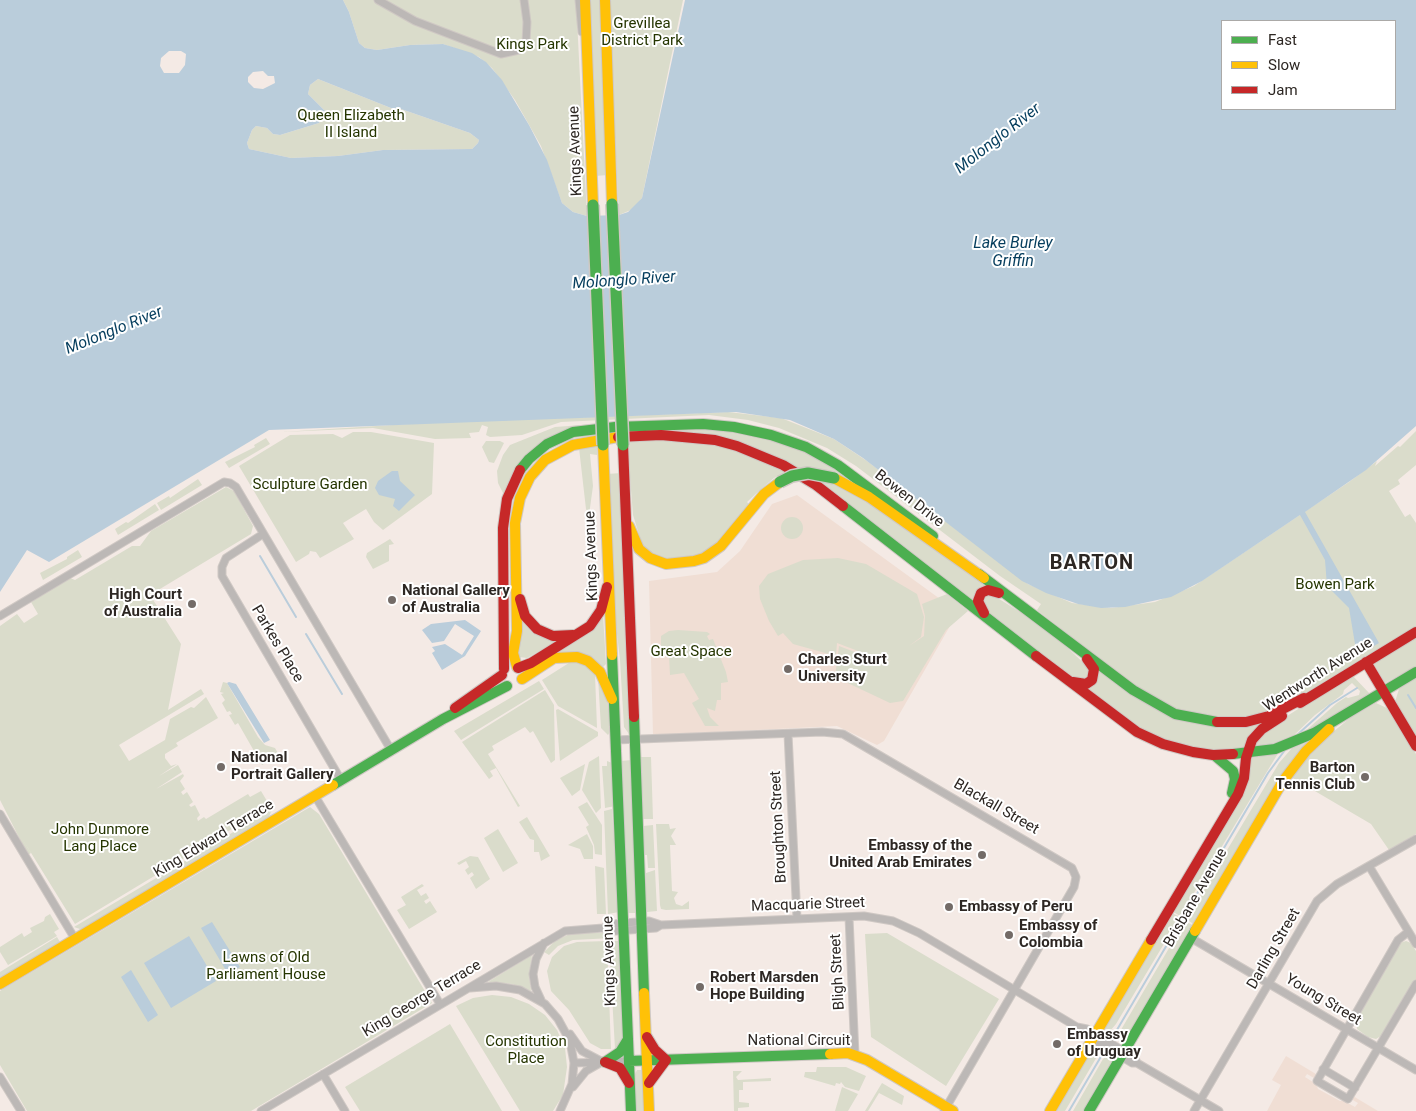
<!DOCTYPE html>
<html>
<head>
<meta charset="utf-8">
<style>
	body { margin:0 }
	#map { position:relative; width:1416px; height:1111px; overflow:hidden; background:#f4eae5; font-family:Roboto,sans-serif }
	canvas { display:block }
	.legend { position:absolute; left:1221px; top:20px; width:175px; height:90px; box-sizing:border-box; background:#fff; border:1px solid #aba9a7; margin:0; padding:6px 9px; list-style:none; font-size:15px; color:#2d2723 }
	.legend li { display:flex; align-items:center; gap:10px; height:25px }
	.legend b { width:25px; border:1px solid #aba9a7 }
</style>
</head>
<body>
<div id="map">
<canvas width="1416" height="1111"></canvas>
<ul class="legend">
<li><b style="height:6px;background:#4caf50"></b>Fast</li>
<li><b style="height:6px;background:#ffc107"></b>Slow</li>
<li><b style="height:6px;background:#c62828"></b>Jam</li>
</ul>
</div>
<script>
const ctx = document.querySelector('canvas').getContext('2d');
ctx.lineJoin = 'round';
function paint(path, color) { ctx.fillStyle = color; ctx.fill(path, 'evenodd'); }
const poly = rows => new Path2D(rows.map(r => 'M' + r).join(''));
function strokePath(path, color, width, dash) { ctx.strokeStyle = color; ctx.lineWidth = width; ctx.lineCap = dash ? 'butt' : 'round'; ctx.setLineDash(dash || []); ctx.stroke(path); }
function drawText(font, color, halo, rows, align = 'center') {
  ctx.font = font + ' Roboto,sans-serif'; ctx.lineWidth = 4; ctx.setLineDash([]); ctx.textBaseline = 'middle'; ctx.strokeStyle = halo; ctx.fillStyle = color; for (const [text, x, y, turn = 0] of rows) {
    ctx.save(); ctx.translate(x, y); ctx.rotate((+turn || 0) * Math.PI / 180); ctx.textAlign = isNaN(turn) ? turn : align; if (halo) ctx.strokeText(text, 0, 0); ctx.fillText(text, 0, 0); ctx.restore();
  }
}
const built = poly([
	[797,495,958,612,884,741,877,745,837,726,653,735,649,581,717,572,740,551,772,504],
	[1286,1056,1316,1074,1314,1078,1307,1074,1305,1077,1316,1084,1318,1089,1340,1101,1344,1101,1355,1107,1358,1103,1351,1099,1353,1096,1378,1111,1267,1111,1281,1085,1272,1080]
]);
const green = poly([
	[343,0,576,0,587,216,573,212,562,203,541,146,515,100,492,68,479,57,443,44,410,45,377,50,365,48,359,43,349,12],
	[588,0,601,0,608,175,595,176],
	[608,0,683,0,642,198,633,209,619,215],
	[318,79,396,110,401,109,470,133,479,140,478,143,472,149,383,150,338,156,291,158,249,149,247,143,252,130,256,126,267,128,273,134,280,135,319,123,325,111,308,94,310,85],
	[728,412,781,418,834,439,867,461,1028,584,1072,603,1111,608,1155,602,1194,586,1349,482,1377,461,1375,466,1398,446,1400,447,1416,431,1416,465,1398,480,1400,484,1389,491,1405,517,1410,514,1416,523,1416,627,1287,704,1257,716,1227,719,1183,713,1142,692,1037,610,1041,604,1000,576,856,466,827,448,779,428,748,420,709,415,561,422,522,435,490,437,486,435,488,427,482,425,479,432,469,433,471,438,435,439,373,428,282,432,424,423],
	[595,424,549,440,505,497,498,483,497,471,503,455,510,445,555,427],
	[709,426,784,440,857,479,852,485,799,470,701,434,660,430],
	[353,432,371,432,434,443,432,494,383,530,374,522,366,509,343,523,354,539,320,558,316,552,310,551,309,554,296,562,239,466,290,435,333,434,342,438],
	[659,437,715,443,789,472,774,478,761,489,747,502,749,504,716,544,700,555,662,559,643,547,633,515,628,452,628,441],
	[266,438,270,444,229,468,225,462,255,447,254,445],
	[486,441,500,441,504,443,494,463,489,462,482,447],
	[597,444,597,455,590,454,593,486,589,515,586,509,579,448],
	[621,473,629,733,629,734,624,727,620,660,614,607,607,474],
	[198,479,202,485,161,510,157,503,169,496,170,498],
	[813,479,831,483,855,494,946,554,988,585,978,590,974,603],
	[226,487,234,491,253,526,251,534,150,595,181,644,168,710,201,689,204,694,119,745,129,761,165,740,170,719,191,707,194,708,206,697,218,718,176,743,178,746,165,754,165,758,171,766,177,764,159,776,178,765,182,772,156,789,183,774,184,776,180,781,185,789,181,792,183,795,187,792,193,802,189,805,191,807,195,805,200,815,197,818,198,821,204,817,206,819,248,794,250,797,261,791,270,806,75,924,20,835,31,853,28,855,0,800,0,626,17,614,24,623,38,614,31,602,70,578,75,580,132,546,140,546,151,531],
	[155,504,159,510,118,535,115,529,126,522,128,523],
	'781 528a11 11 0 1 1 22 0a11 11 0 1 1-22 0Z',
	[390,539,394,544,389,545,389,561,373,569,366,557,367,553],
	[78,550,82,557,43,580,40,573,67,559,67,557],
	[838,558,866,564,917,594,924,617,921,637,909,646,924,636,925,616,922,604,947,594,968,611,946,630,903,701,890,703,835,677,839,646,886,664,891,660,887,662,837,643,836,656,793,644,783,633,778,636,769,621,760,599,759,586,768,574,803,560],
	[988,592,1028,617,1057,638,1090,669,1089,680,1079,681,1015,636,981,605,980,601],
	[603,615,606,664,602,668,574,652,556,653,596,626],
	[521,617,556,640,557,641,527,658,519,657,515,653],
	[678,630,707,632,710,634,707,636,709,640,713,639,726,672,728,682,721,683,721,700,717,700,715,711,707,708,710,717,719,726,705,726,692,703,699,699,684,673,670,675,669,656,661,655,661,636,669,631],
	[1416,636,1416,666,1385,683,1373,662],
	[572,661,587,666,595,674,597,728,558,706,542,680],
	[1099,671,1139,698,1176,717,1266,720,1246,750,1195,750,1142,731,1085,688,1095,684],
	[1352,675,1370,694,1302,734,1337,703,1346,697,1348,698,1359,695,1360,691,1352,683,1344,690,1343,694,1315,715,1289,740,1252,751,1254,744,1268,728],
	[598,677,605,688,611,720,610,732,608,735,601,728],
	[1416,678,1416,740,1395,702,1399,689],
	[539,681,544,689,461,740,454,731],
	[223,682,227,683,258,737,265,745,275,748,279,755,262,765,238,723,235,725,229,715,232,714,230,711,227,712,222,703,225,700,221,694,224,693,220,692],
	[545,690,554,705,555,760,551,763,533,731,530,733,525,727,492,746,494,750,488,754,520,806,518,807,496,768,490,771,493,776,489,779,462,742],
	[1376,703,1389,709,1416,754,1416,834,1389,850,1371,824,1291,777,1322,741,1350,718],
	[558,709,598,732,598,736,560,761,556,710],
	[1310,741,1195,925,1186,919,1279,763,1292,748],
	[1276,753,1277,755,1180,916,1172,911,1241,793,1247,759],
	[599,756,601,808,596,813,582,790,589,762],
	[640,757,651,757,653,819,643,819],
	[632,760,637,913,628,913,621,761],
	[607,761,612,763,615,806,605,808,602,766,607,766],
	[585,764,580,790,572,796,560,778],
	[587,802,602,825,602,855,595,854,594,845,586,827,589,825,578,807],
	[310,807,319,814,432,1003,251,1111,27,1111,0,1065,0,991],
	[272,809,269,817,87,927,80,929,74,927],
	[612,809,619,912,608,914,604,811],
	[527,817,550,856,541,861,539,852,534,852,534,840,530,839,519,822],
	[656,824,669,824,670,829,676,828,671,836,676,845,670,845,672,891,678,892,674,898,676,904,682,906,689,901,689,909,666,910,661,909,660,905],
	[653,825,655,868,648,868,647,855,644,855,643,826],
	[498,829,518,863,503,872,484,838],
	[587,834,593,846,593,859,584,859,580,849,568,845],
	[470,856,478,857,490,879,476,889,470,878,474,875,472,872,468,875,465,870,469,867,466,861,459,865,457,863],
	[595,866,604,868,606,914,597,914],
	[646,870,646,873,655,870,657,911,647,912,646,909],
	[422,884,424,886,417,890,421,896,426,893,429,898,424,901,426,904,430,901,437,912,409,929,397,910,406,905,401,897],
	[1172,913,1180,917,1116,1024,1110,1031,1103,1027],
	[50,914,59,929,54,932,57,936,8,965,0,952,0,947,22,933,24,937,32,932,30,928,44,921,45,917],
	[1185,921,1194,926,1126,1041,1119,1037,1122,1028],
	[572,933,606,933,614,936,613,938,573,940,558,946,549,955,544,952,555,941],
	[887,933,999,999,946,1086,871,1037,865,934],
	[57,937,60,942,0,980,0,972],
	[607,941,611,1049,601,1049,590,1043,569,1010,551,991,547,971,552,957,564,946,577,942],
	[609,941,618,941,624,1038,615,1049],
	[1406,941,1411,943,1416,951,1416,980,1384,1034,1376,1039,1368,1037,1357,1029,1356,1019,1400,943],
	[532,955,529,974,531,991,512,984,488,982],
	[492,995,511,997,529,1004,545,1015,557,1030,565,1048,567,1067,563,1095,553,1111,520,1111,456,1006,473,998],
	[450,1024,502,1111,360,1111,345,1087],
	[1094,1045,1099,1046,1098,1055,1065,1111,1053,1111],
	[1110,1054,1114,1058,1085,1111,1073,1111,1103,1059],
	[817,1067,846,1067,866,1076,859,1091,845,1087,841,1082,840,1084,836,1083,835,1086,804,1077,805,1072,816,1072],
	[637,1070,644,1070,646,1111,636,1111,635,1074],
	[733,1071,742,1071,736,1077,738,1080,771,1078,771,1081,743,1082,743,1090,739,1090,739,1102,749,1103,749,1107,738,1108,738,1111,734,1111],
	[882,1083,904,1096,902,1105,879,1093,868,1111,865,1111],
	[842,1087,858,1094,848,1111,835,1111]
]);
const water = poly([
	[0,0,343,0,349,12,359,43,365,48,377,50,410,45,443,44,472,53,486,62,502,80,529,125,547,160,562,203,573,212,587,216,619,215,628,212,642,198,685,0,1416,0,1416,426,1366,470,1305,512,1379,643,1357,656,1349,608,1327,586,1325,560,1300,515,1202,581,1171,597,1125,607,1101,608,1078,604,1046,593,1022,581,863,458,834,439,790,420,736,412,269,430,49,562,27,550,0,592],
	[1222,21,1395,21,1395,109,1222,109],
	[169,51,181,51,186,54,185,65,179,73,164,73,160,66,161,58],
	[263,71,268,76,274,76,275,83,263,89,254,88,248,82,248,77,253,72],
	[318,79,396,110,401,109,470,133,479,140,478,143,472,149,383,150,338,156,291,158,249,149,247,143,252,130,256,126,267,128,273,134,280,135,319,123,325,111,308,94,310,85],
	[392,471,398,471,400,481,415,495,399,511,393,506,395,499,379,495,375,488,378,481],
	[465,620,481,631,465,656,442,670,432,653,435,651,432,647,445,644,462,655,474,636,455,624,444,641,432,643,422,630,431,624],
	[229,682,236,684,270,740,264,743,227,683],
	[212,922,240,967,228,974,201,928],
	[189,936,216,981,171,1008,144,963],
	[131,970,158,1015,148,1022,121,977]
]);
const stream = poly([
	[260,556,296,617],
	[306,634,342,694],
	[1408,695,1416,708],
	[1297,735,1330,705,1357,688],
	[1111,1040,1268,773,1285,750],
	[1069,1111,1106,1048]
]);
const street = poly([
	[378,0,415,21,501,54,519,50,526,43,527,22,524,0],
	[579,0,582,32],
	[263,534,226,558,222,567,222,576,341,780],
	[0,616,224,482,230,483,236,487,391,750],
	[788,734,797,919],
	[615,740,822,732,843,734,1072,868,1076,877,1074,887,944,1111],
	[315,796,440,1004],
	[0,814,75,939],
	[1369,866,1416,944],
	[849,917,855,1055],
	[603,928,613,924,649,921,661,925],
	[1408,932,1398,940,1317,1081,1348,1099,1416,984],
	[1191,938,1416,1070],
	[470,988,496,986,520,990,545,1004,558,1019,570,1041,574,1063,572,1084,560,1111],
	[541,1000,535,987,533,974,536,959,544,943],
	[1077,1027,1087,1029,1135,1058,1137,1063],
	[570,1034,582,1051,601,1061],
	[574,1063,629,1061],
	[1323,1069,1355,1088],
	[323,1074,345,1111],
	[0,1077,21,1111],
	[573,1087,586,1071,600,1063],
	[261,1111,565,931,603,928,616,931,656,928,661,925,864,916,893,921,919,933,1077,1027,1082,1033,1132,1063,1137,1063,1219,1111],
	[1194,1111,1317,901,1337,884,1416,839]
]);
const fast = poly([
	[520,470,529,459,547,444,573,432,615,427,703,424,734,427,771,435,806,447,838,465,933,536],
	[843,506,1036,656],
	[979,574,1133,690,1175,714,1217,722],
	[612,655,631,1111],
	[634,717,644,993],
	[1233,754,1275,749,1314,733,1416,672],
	[1214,755,1233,771,1235,779,1232,793],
	[333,785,443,719,507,686],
	[629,1061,830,1054],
	[605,1062,620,1052,628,1039],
	[1089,1111,1195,931]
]);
const slow = poly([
	[585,0,593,205],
	[605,0,612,204],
	[603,445,612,655],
	[834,478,869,497,984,578],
	[629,526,639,549,650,558,666,564,694,561,704,558,721,546,764,494,780,482],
	[517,667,513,653,517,631,515,523,520,498,530,477,545,460,573,445,618,437],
	[522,679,554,658,577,657,588,661,600,672,612,699],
	[1195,931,1283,781,1306,751,1329,729],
	[0,984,333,785],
	[644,993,649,1111],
	[830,1054,848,1053,867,1060,953,1111],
	[1050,1111,1151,940]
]);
const jam = poly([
	[618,437,661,435,715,440,737,446,783,465,816,485,843,506],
	[623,445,634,717],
	[520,599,525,616,537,629,553,636,573,635],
	[984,613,978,601,981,593,988,590,999,593],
	[1036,656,1137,732,1163,744,1193,752,1213,755,1233,754],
	[1366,662,1416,746],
	[518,668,531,663,590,626,601,610,607,587],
	[504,669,503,528,507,499,520,470],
	[1073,682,1086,684,1092,680,1094,669,1087,659],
	[1300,703,1416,632],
	[455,708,502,675],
	[1217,722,1246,722,1269,716,1304,698],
	[1151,940,1238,794,1244,778,1246,758,1252,740,1262,729,1282,716],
	[647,1037,655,1050,666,1060,649,1083],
	[605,1062,620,1068,629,1083]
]);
const fastBridge = poly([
	[612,204,623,445],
	[593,205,603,445],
	[780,482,792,476,808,473,834,478]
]);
const markers = [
	[392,600,5,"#736b67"],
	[192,604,5,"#736b67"],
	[788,669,5,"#736b67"],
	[221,767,5,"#736b67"],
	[1365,777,5,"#736b67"],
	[982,855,5,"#736b67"],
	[949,907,5,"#736b67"],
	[1009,935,5,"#736b67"],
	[700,987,5,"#736b67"],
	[1057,1044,5,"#736b67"]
];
const parkNames = [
	["Grevillea",642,24],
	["District Park",642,41],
	["Kings Park",532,45],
	["Queen Elizabeth",351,116],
	["II Island",351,133],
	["Sculpture Garden",310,485],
	["Bowen Park",1335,585],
	["Great Space",691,652],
	["John Dunmore",100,830],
	["Lang Place",100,847],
	["Lawns of Old",266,958],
	["Parliament House",266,975],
	["Constitution",526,1042],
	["Place",526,1059]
];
const streetNames = [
	["Kings Avenue",576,151,-92],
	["Bowen Drive",909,499,38],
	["Kings Avenue",592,556,-92],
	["Parkes Place",277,644,59],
	["Wentworth Avenue",1318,675,-32],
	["Blackall Street",996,807,30],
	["Broughton Street",779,827,-93],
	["King Edward Terrace",214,839,-31],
	["Brisbane Avenue",1196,898,-60],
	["Macquarie Street",808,905,-2],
	["Darling Street",1274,949,-60],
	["Kings Avenue",610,961,-92],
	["Bligh Street",838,972,-93],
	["King George Terrace",422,999,-31],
	["Young Street",1323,1000,31],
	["National Circuit",799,1041]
];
const poiNames = [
	["National Gallery",402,591],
	["of Australia",402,608],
	["High Court",182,595,"right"],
	["of Australia",182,612,"right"],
	["Charles Sturt",798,660],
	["University",798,677],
	["National",231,758],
	["Portrait Gallery",231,775],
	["Barton",1355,768,"right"],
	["Tennis Club",1355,785,"right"],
	["Embassy of the",972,846,"right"],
	["United Arab Emirates",972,863,"right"],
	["Embassy of Peru",959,907],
	["Embassy of",1019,926],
	["Colombia",1019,943],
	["Robert Marsden",710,978],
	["Hope Building",710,995],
	["Embassy",1067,1035],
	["of Uruguay",1067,1052]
];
const waterNames = [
	["Molonglo River",998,139,-38],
	["Lake Burley",1013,244],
	["Griffin",1013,262],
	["Molonglo River",624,281,-4],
	["Molonglo River",114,331,-22]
];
const districtNames = [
	["BARTON",1092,564]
];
paint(built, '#f0ded4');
paint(green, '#dadccb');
paint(water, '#bacddb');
strokePath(stream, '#bacddb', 2);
strokePath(street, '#cfc8c4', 9);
strokePath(fast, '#cfc8c4', 12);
strokePath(slow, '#cfc8c4', 12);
strokePath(jam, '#cfc8c4', 12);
strokePath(street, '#bcb8b6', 7);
strokePath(fast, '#4caf50', 10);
strokePath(slow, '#ffc107', 10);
strokePath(jam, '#c62828', 10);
strokePath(fastBridge, '#cfc8c4', 14, []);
strokePath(fastBridge, '#4caf50', 11);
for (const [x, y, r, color] of markers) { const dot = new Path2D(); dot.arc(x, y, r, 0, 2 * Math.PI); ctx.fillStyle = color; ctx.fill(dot); strokePath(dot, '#fff', 2); }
drawText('15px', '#253500', '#fff', parkNames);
drawText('15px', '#2d2723', '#fff', streetNames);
drawText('bold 15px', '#2d2723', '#fff', poiNames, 'left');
drawText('italic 16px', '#053d5d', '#fff', waterNames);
ctx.letterSpacing = '1px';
drawText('bold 20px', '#2d2723', '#fff', districtNames);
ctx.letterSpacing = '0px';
</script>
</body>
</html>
